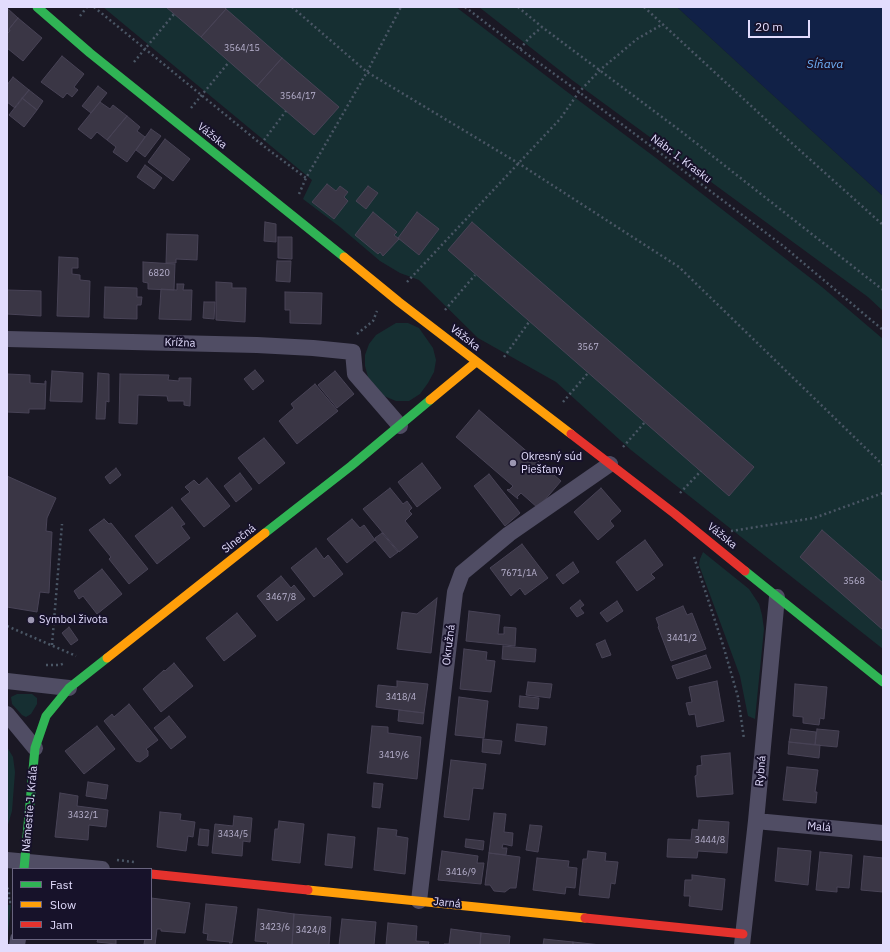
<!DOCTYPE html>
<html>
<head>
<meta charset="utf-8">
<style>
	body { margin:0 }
	#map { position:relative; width:890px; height:952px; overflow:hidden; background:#1a1824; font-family:"IBM Plex Sans",sans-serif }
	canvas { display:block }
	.frame { position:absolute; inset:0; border:8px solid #e2dcfd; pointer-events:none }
	.legend { position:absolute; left:12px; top:868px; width:140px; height:72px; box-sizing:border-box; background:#17122a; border:1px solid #68637e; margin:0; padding:5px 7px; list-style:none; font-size:12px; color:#e2dcfd }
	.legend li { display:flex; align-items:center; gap:8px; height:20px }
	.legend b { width:20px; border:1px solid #68637e }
	.scale { position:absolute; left:748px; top:20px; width:62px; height:18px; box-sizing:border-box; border:2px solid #e2dcfd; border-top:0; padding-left:5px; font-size:12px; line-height:14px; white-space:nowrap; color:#e2dcfd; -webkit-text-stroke:3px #17122a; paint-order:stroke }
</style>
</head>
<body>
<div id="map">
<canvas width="890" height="952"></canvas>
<div class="frame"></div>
<ul class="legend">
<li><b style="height:5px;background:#30b455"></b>Fast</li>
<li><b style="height:5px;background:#ff9f0a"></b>Slow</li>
<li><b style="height:5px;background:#e5322d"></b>Jam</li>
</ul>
<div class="scale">20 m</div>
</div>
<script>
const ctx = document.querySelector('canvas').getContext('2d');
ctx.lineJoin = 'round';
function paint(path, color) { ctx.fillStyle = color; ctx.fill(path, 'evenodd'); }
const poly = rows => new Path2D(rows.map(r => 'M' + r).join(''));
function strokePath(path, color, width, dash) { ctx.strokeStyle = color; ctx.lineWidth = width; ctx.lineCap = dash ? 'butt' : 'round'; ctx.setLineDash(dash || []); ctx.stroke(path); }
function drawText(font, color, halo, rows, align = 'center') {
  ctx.font = font + ' "IBM Plex Sans",sans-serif'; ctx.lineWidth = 4; ctx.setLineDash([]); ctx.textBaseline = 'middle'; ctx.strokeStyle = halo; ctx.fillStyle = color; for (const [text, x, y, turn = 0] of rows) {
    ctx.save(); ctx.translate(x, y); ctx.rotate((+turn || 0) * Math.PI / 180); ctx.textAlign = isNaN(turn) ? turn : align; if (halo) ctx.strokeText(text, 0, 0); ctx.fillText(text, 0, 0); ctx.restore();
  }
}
const green = poly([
	[103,7,456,7,566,91,656,158,822,287,883,339,883,649,631,450,556,382,478,338,419,280,400,273,380,261,340,227,303,199,312,180],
	[479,7,677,7,883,196,883,311,868,297,572,80],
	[396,323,408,323,419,328,433,348,436,360,434,372,428,383,420,394,409,401,396,401,384,396,368,377,365,366,365,355,369,344,376,335],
	[703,552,749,589,759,604,762,615,764,629,755,719,748,716,740,676,699,565,700,559],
	[17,694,32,694,37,698,37,704,31,714,26,717,22,715,12,704,11,697],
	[7,747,13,757,15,772,12,811,7,828],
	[7,905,11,905,7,943]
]);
const water = poly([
	[677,7,883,7,883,196,764,87]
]);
const building = poly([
	[166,7,224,7,226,9,201,37,166,7],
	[7,8,18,18,9,29,10,31,7,34,7,8],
	[226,9,282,58,257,86,201,37,226,9],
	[18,18,42,38,23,61,7,48,7,34,10,31,9,29,18,18],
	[62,56,84,74,74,87,78,90,72,97,67,93,63,98,41,82,62,56],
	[282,58,339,107,314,135,257,86,282,58],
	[13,77,29,90,15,108,7,102,7,85,13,77],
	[98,86,107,93,91,113,82,106,98,86],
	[29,90,43,101,37,110,22,98,29,90],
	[22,98,37,110,24,127,9,115,22,98],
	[100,102,110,109,113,105,127,116,107,140,97,132,91,139,78,129,100,102],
	[127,116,140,127,137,131,145,137,127,162,113,152,116,147,107,140,127,116],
	[151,129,161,136,145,157,136,150,151,129],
	[165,139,190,159,173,181,148,162,165,139],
	[145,165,162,178,154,189,137,177,145,165],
	[327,184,336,191,340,186,348,192,344,197,348,201,334,219,312,202,327,184],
	[368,186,378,193,366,209,356,201,368,186],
	[373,212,397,232,394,235,399,239,383,256,380,252,378,254,355,235,373,212],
	[417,212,439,229,419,255,398,238,417,212],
	[265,222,276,224,276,242,264,241,265,222],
	[472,222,754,467,729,496,448,250,472,222],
	[167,234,198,235,197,260,176,259,176,263,166,263,167,234],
	[278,237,292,237,292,259,278,258,278,237],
	[59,257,78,258,78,268,72,268,72,274,80,275,80,280,90,281,89,317,57,316,59,257],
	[277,261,291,261,290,282,276,281,277,261],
	[143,262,175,264,174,290,148,289,148,283,143,282,143,262],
	[216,282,232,283,232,288,246,288,245,322,216,320,216,282],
	[177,284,184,284,183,290,192,290,191,320,159,319,161,289,177,290,177,284],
	[105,287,137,288,137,297,142,297,141,305,137,305,137,319,104,318,105,287],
	[7,290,41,291,41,316,7,314,7,290],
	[285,292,322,293,321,324,290,323,290,310,285,310,285,292],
	[204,302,215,302,214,319,203,318,204,302],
	[255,370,264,381,253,390,244,379,255,370],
	[52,371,83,373,82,402,50,401,52,371],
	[335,371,354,394,337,408,318,385,335,371],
	[98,373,109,374,109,402,106,401,105,419,96,419,98,373],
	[7,374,30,375,30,383,45,384,45,381,46,381,45,409,29,409,29,413,7,412,7,374],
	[120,374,169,375,168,380,179,381,179,378,191,378,190,406,184,405,184,401,168,401,167,396,138,395,137,424,119,423,120,374],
	[315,384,338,411,297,444,279,421,294,408,291,404,315,384],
	[479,410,561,481,538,508,521,493,517,497,518,499,507,490,508,489,509,490,513,486,456,437,479,410],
	[264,438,285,463,259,484,238,458,264,438],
	[422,463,441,488,417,507,398,482,422,463],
	[116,468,121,475,110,484,105,477,116,468],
	[240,473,252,489,236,502,224,486,240,473],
	[489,474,520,513,505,526,474,486,489,474],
	[7,476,56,498,47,518,46,531,52,532,49,593,40,592,37,612,7,607,7,476],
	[207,478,230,506,204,527,181,499,190,492,185,487,194,480,199,485,207,478],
	[390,488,403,504,407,501,412,508,409,511,412,514,405,521,418,537,399,552,363,509,390,488],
	[601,488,621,511,610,521,614,526,598,540,574,512,601,488],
	[172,507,185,524,181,526,190,538,157,564,135,536,172,507],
	[104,519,109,524,111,523,148,569,129,584,109,559,111,557,89,530,104,519],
	[352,519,360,528,364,525,375,540,347,563,327,539,352,519],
	[822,530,883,583,883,630,800,557,822,530],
	[382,533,398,552,390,558,375,540,375,538,382,533],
	[645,540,663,565,651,574,655,578,637,591,616,562,645,540],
	[522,544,548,578,525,595,520,588,511,596,490,568,522,544],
	[316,548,324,559,328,555,343,574,314,597,291,568,316,548],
	[573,562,579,572,563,584,556,575,573,562],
	[102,569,122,594,97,614,83,596,79,599,74,591,102,569],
	[281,576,291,588,294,585,305,599,277,621,257,596,281,576],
	[437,598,431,653,397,649,402,612,417,614,437,598],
	[580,600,584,605,580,608,584,613,577,617,570,608,580,600],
	[617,601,623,611,607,622,600,613,617,601],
	[683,606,687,615,692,613,706,649,671,661,658,627,659,626,656,618,683,606],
	[469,611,500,615,498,634,504,634,504,627,516,628,515,646,466,641,469,611],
	[237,613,256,636,224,661,206,638,237,613],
	[69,627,78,640,71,645,62,633,69,627],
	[605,640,611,655,602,658,596,644,605,640],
	[503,646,536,649,535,662,502,659,503,646],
	[464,649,487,652,486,660,495,661,491,692,460,689,464,649],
	[706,655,711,668,677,679,672,666,706,655],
	[174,663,193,686,161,712,143,689,164,670,165,671,174,663],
	[397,681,428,684,424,713,376,707,378,685,397,687,397,681],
	[717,681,724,721,697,727,695,714,689,715,686,703,692,702,689,687,717,681],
	[528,682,552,684,550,698,526,695,528,682],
	[795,684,827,687,824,719,820,718,819,725,803,723,803,717,793,716,795,684],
	[520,696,539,698,538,709,519,707,520,696],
	[459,697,488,701,484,738,455,735,459,697],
	[129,704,158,740,146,749,148,751,148,756,140,762,136,761,104,721,112,714,114,717,129,704],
	[399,710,424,713,423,724,398,721,399,710],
	[169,716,186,737,171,749,154,728,169,716],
	[517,724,547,727,545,745,515,741,517,724],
	[97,726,115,749,84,774,65,751,97,726],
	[372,726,388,727,388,733,421,737,417,779,367,773,372,726],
	[791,729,816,732,815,745,789,742,791,729],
	[817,729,839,731,837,747,815,745,817,729],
	[483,739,502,741,500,754,482,752,483,739],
	[789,742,820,745,819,758,788,754,789,742],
	[730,753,733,794,697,797,695,776,697,775,697,766,702,765,701,756,730,753],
	[451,760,486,764,483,789,473,788,469,820,444,817,451,760],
	[787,767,818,770,815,792,817,792,816,803,783,800,787,767],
	[88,782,108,785,106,799,86,796,88,782],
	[374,783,383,784,380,808,372,807,374,783],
	[60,793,78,796,77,806,108,810,106,827,89,825,88,840,55,837,60,793],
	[160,812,181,814,180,820,195,822,193,837,188,836,186,851,157,847,160,812],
	[494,813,506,814,504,832,513,833,512,846,503,844,502,848,507,848,506,855,489,853,494,813],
	[234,816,252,818,250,842,243,841,242,856,212,853,215,824,233,826,234,816],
	[699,820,729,822,727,853,698,851,697,858,667,857,668,839,691,840,692,829,698,830,699,820],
	[279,821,304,824,300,863,272,860,275,829,278,829,279,821],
	[530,825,542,826,538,852,526,850,530,825],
	[378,828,397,830,396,836,408,838,405,874,374,870,378,828],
	[200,829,209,830,208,846,198,845,200,829],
	[328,834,355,837,352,868,325,865,328,834],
	[466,839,484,841,483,850,465,847,466,839],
	[778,848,811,851,808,885,775,881,778,848],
	[442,851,478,856,477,863,484,863,481,884,438,880,442,851],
	[588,851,606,853,605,861,618,862,615,884,611,883,609,898,579,895,583,859,587,859,588,851],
	[820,852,852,855,849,888,837,887,837,892,816,890,820,852],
	[489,853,520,857,516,888,510,888,505,892,494,891,490,885,485,885,489,853],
	[864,856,883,858,883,892,861,890,864,856],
	[537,858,569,861,568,867,577,868,575,888,566,887,565,894,533,890,537,858],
	[692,875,725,879,722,910,689,906,690,896,684,896,685,880,692,880,692,875],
	[151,898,190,903,185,933,161,931,161,929,157,929,155,945,144,944,145,939,151,939,151,898],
	[206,904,237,907,232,943,229,943,230,942,207,940,208,934,203,933,206,904],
	[258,909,294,914,292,945,267,945,268,942,255,941,258,909],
	[294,914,331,917,329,945,292,945,294,914],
	[342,919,376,922,374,945,339,945,342,919],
	[388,923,417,926,416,941,429,942,428,945,386,945,388,923],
	[451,929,481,933,480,945,444,945,444,944,449,944,451,929],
	[481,933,510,936,509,945,480,945,481,933],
	[98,939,116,939,116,944,97,942,98,939],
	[544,939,573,942,573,945,543,945,544,939],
	[573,942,601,945,573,945,573,942]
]);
const path = poly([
	[94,7,261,144,306,178],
	[292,7,367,72,518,163,679,267,883,465],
	[465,7,520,49,579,92,782,245,883,330],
	[518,7,542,27,682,132,883,290],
	[644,7,775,128,883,225],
	[80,16,87,7],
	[520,49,529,38,542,27],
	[134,62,174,14],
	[191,108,229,62],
	[261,144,286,111],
	[299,194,306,178,367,72,401,7],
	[407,282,560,119,579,92,600,70,637,39,663,24],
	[445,310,475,275],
	[357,334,373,321,377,311],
	[504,357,529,322],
	[563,402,588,373],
	[623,447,645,422],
	[680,493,701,471],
	[731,531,814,518,883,493],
	[694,557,723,645,738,697,744,739],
	[7,626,76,656],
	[52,645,62,524],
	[46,665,60,665,65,663],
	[117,860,134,862],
	[7,888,9,890,9,902,13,902]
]);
const street = poly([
	[7,339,257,345,313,348,353,352,355,374,400,426],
	[7,681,69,688],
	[7,714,35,748],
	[756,821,883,833],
	[7,860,102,869],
	[419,901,455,592,462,573,509,534,610,464],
	[17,945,18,939],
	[742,945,756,821,777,597]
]);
const fast = poly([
	[37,7,90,53,344,257],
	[265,533,351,466,430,400],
	[745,571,883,682],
	[24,869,35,748,46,716,69,688,107,658]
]);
const slow = poly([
	[344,257,399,302,571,434],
	[430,400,476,362],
	[107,658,265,533],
	[308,890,585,918]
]);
const jam = poly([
	[571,434,675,514,745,571],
	[151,874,308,890],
	[585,918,743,934]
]);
const markers = [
	[513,463,4,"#9c97b1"],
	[31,620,4,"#9c97b1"]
];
const numberNames = [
	["3564/15",242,48],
	["3564/17",298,96],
	["6820",159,273],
	["3567",588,347],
	["7671/1A",519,573],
	["3568",854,581],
	["3467/8",281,597],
	["3441/2",682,638],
	["3418/4",401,697],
	["3419/6",394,755],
	["3432/1",83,815],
	["3434/5",233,834],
	["3444/8",710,840],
	["3416/9",461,872],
	["3423/6",275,927],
	["3424/8",311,930]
];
const streetNames = [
	["Vážska",212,136,39],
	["Nábr. I. Krasku",681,159,37],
	["Vážska",465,338,38],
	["Krížna",180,343,2],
	["Vážska",722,536,39],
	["Slnečná",239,539,-38],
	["Okružná",449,645,-83],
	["Rybná",761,771,-85],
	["Námestie J. Kráľa",30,809,-85],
	["Malá",819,827,5],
	["Jarná",447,903,6]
];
const poiNames = [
	["Okresný súd",521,457],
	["Piešťany",521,470],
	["Symbol života",39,620]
];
const waterNames = [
	["Sĺňava",825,65]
];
paint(green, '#162f32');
paint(water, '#112147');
paint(building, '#3a3645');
strokePath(building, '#484356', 1);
strokePath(path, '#4a5665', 2.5, [2, 3]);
strokePath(street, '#504d64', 16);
strokePath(fast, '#30b455', 9);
strokePath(slow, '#ff9f0a', 9);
strokePath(jam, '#e5322d', 9);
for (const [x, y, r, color] of markers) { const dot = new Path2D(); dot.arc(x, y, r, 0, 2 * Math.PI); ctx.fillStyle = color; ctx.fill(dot); strokePath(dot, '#17122a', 1.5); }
drawText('9px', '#b8b2cf', null, numberNames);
drawText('11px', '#e2dcfd', '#17122a', streetNames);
drawText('11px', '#e2dcfd', '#17122a', poiNames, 'left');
drawText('italic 12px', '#6fb1f9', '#17122a', waterNames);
</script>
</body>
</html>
